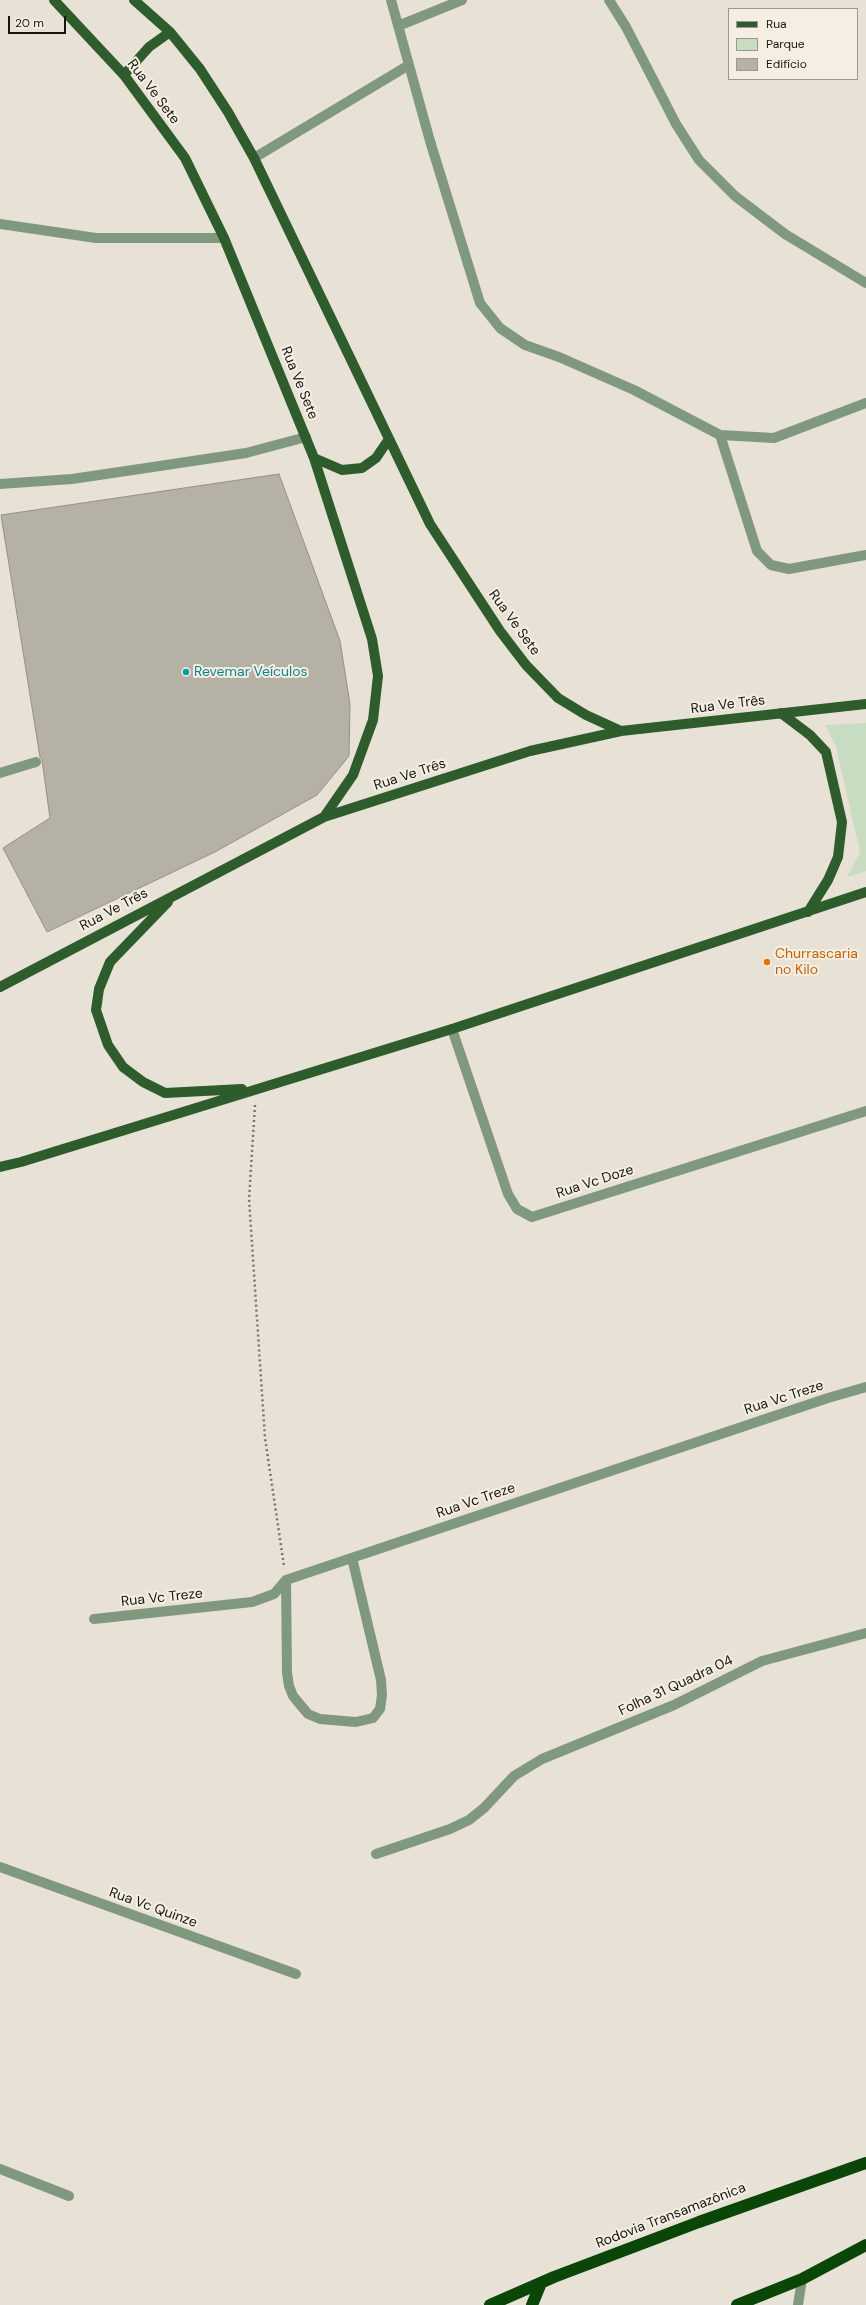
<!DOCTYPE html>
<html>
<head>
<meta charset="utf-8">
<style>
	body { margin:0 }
	#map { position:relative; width:866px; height:2305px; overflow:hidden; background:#e7e2d5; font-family:"DM Sans",sans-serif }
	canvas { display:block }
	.legend { position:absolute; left:728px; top:8px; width:130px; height:72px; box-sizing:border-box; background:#f4efe2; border:1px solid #9c988e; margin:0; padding:5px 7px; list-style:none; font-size:12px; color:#171511 }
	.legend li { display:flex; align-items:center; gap:8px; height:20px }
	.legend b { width:20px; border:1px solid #9c988e }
	.scale { position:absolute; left:8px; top:16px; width:58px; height:18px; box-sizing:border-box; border:2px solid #171511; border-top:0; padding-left:5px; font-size:12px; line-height:14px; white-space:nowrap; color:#171511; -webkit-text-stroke:3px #f4efe2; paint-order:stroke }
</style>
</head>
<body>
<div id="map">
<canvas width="866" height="2305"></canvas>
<ul class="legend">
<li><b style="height:5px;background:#2e5c2c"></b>Rua</li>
<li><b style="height:11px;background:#c7dcc1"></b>Parque</li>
<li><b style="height:11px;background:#b6b1a5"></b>Edifício</li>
</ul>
<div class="scale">20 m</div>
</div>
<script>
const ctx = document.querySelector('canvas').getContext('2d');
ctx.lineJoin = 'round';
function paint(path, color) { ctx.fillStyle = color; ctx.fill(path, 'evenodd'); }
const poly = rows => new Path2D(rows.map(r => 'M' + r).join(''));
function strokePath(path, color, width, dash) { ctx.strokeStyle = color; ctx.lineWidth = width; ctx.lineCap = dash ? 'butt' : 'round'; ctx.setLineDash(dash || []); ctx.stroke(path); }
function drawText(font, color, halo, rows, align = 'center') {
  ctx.font = font + ' "DM Sans",sans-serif'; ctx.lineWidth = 4; ctx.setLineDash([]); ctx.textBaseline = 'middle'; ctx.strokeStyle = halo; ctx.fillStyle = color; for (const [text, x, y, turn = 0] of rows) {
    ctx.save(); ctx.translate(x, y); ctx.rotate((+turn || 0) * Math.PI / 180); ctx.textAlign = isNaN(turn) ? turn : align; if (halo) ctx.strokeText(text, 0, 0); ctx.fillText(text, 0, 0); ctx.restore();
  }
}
const green = poly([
	[866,723,866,871,847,877,860,852,836,746,825,725]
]);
const building = poly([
	[279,474,340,641,350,704,349,756,317,795,215,852,47,932,3,848,50,818,42,760,40,757,1,515,279,474]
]);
const path = poly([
	[255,1105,249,1199,265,1438,284,1566]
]);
const minor = poly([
	[391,0,430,141,480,303,500,328,525,345,559,357,634,390,720,435,774,438,866,403],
	[609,0,626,27,676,124,699,160,735,196,785,234,866,283],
	[398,26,462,0],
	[254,158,409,65],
	[0,224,96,238,224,238],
	[720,435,757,551,771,565,789,569,866,555],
	[0,484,72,479,153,467,246,453,306,437],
	[0,773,36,762],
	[452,1029,508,1194,517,1209,532,1217,866,1111],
	[286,1580,287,1673,289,1686,293,1696,308,1714,320,1719,356,1722,373,1718,380,1709,382,1695,381,1680,352,1558],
	[94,1619,252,1602,274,1594,286,1580,828,1398,866,1387],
	[376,1854,450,1829,469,1820,484,1808,514,1776,542,1759,674,1705,762,1661,866,1633],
	[0,1867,296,1974],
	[0,2169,69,2196],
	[798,2305,802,2279]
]);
const major = poly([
	[54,0,124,75,185,158,224,238,314,458,372,639,378,676,373,720,353,775,324,817],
	[134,0,170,32,200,69,228,112,254,158,430,524,500,631,526,665,558,698,586,715,621,731],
	[124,75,149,47,170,32],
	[314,458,342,470,362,468,376,458,389,439],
	[781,713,810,735,826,752,842,822,838,857,828,880,808,912],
	[168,902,110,962,99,989,96,1010,108,1045,123,1067,143,1082,165,1093,242,1089],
	[0,987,324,817,530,751,621,731,866,704],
	[0,1167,21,1162,452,1029,866,892]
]);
const highway = poly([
	[490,2305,554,2277,699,2222,866,2163],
	[532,2305,541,2283],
	[737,2305,802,2279,866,2245]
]);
const markers = [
	[186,672,4,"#0f9aa8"],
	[767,962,4,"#e8710a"]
];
const streetNames = [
	["Rua Ve Sete",153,92,53],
	["Rua Ve Sete",299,383,68],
	["Rua Ve Sete",514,623,54],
	["Rua Ve Três",728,705,-7],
	["Rua Ve Três",410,775,-18],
	["Rua Ve Três",114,910,-28],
	["Rua Vc Doze",595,1182,-18],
	["Rua Vc Treze",784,1398,-18],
	["Rua Vc Treze",476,1501,-19],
	["Rua Vc Treze",162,1598,-6],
	["Folha 31 Quadra 04",676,1686,-25],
	["Rua Vc Quinze",153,1908,20],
	["Rodovia Transamazônica",671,2216,-21]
];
const cultureNames = [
	["Revemar Veículos",194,672]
];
const foodNames = [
	["Churrascaria",775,954],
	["no Kilo",775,970]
];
paint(green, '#c7dcc1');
paint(building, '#b6b1a5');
strokePath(building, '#959085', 1);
strokePath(path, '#78746c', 2.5, [2, 3]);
strokePath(minor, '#80997e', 10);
strokePath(major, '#2e5c2c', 10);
strokePath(highway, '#094608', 12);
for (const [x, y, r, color] of markers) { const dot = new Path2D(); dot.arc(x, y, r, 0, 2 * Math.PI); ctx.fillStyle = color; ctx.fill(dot); strokePath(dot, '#f4efe2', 1.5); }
drawText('14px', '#171511', '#f4efe2', streetNames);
drawText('14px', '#0d838f', '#f4efe2', cultureNames, 'left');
drawText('14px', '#c56008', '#f4efe2', foodNames, 'left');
</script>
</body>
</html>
